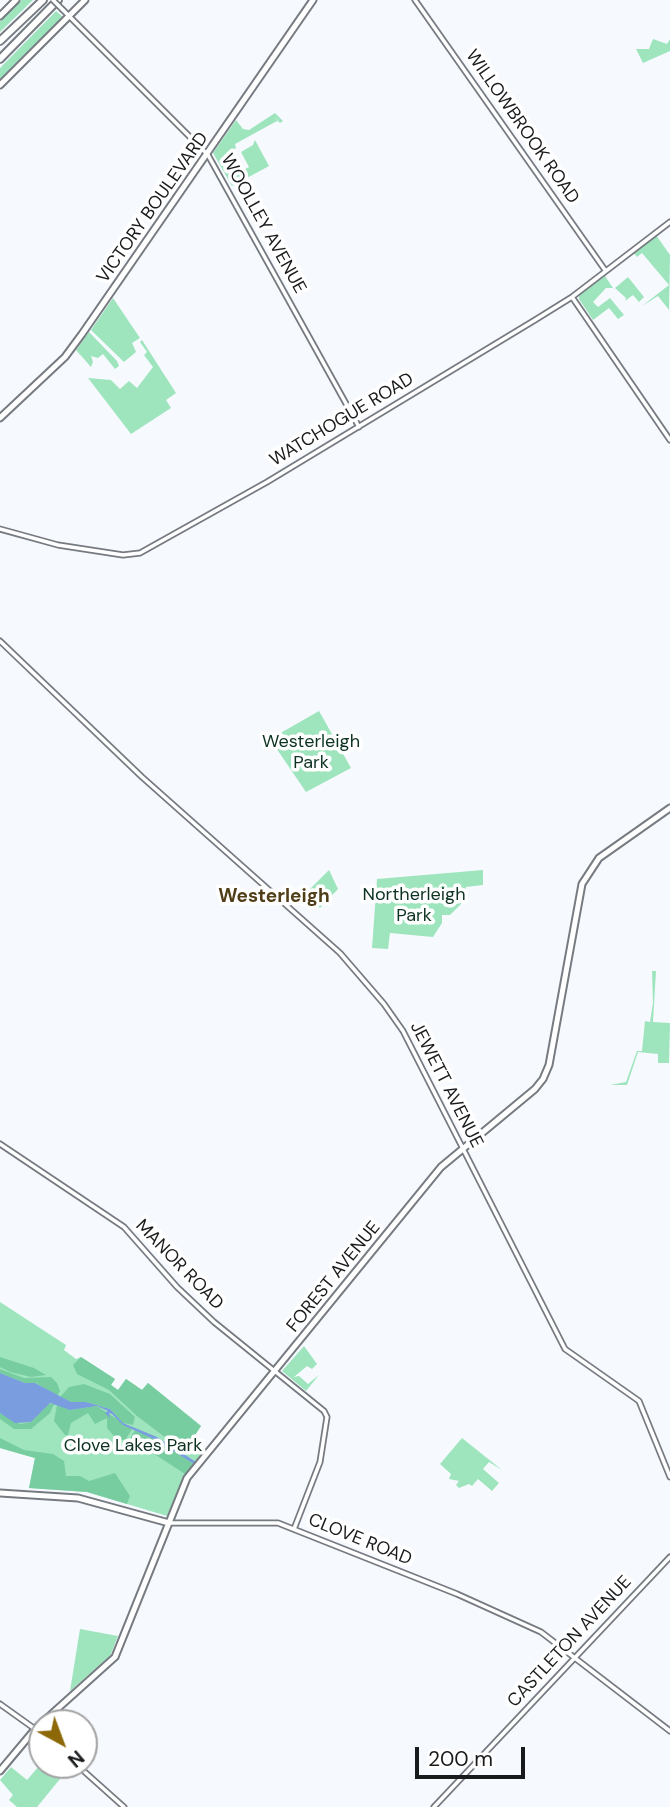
<!DOCTYPE html>
<html>
<head>
<meta charset="utf-8">
<style>
	body { margin:0 }
	#map { position:relative; width:670px; height:1807px; overflow:hidden; background:#f6f9fe; font-family:"DM Sans",sans-serif }
	canvas { display:block }
	.north { position:absolute; left:28px; top:1709px; width:70px; height:70px; box-sizing:border-box; background:#fff; border:2px solid #a3a3a4; border-radius:50%; rotate:139deg; font-size:19px; font-weight:700; line-height:28px; text-align:center; color:#181a1c }
	.north::after { content:''; display:block; margin:auto; width:24px; height:32px; background:#8c6809; clip-path:polygon(50% 0,100% 100%,50% 72%,0 100%) }
	.scale { position:absolute; left:415px; top:1747px; width:110px; height:32px; box-sizing:border-box; border:4px solid #181a1c; border-top:0; padding-left:9px; font-size:21px; line-height:24px; white-space:nowrap; color:#181a1c; -webkit-text-stroke:5px #fff; paint-order:stroke }
</style>
</head>
<body>
<div id="map">
<canvas width="670" height="1807"></canvas>
<div class="north">N</div>
<div class="scale">200 m</div>
</div>
<script>
const ctx = document.querySelector('canvas').getContext('2d');
ctx.lineJoin = 'round';
function paint(path, color) { ctx.fillStyle = color; ctx.fill(path, 'evenodd'); }
const poly = rows => new Path2D(rows.map(r => 'M' + r).join(''));
function strokePath(path, color, width, dash) { ctx.strokeStyle = color; ctx.lineWidth = width; ctx.lineCap = dash ? 'butt' : 'round'; ctx.setLineDash(dash || []); ctx.stroke(path); }
function drawText(font, color, halo, rows, align = 'center') {
  ctx.font = font + ' "DM Sans",sans-serif'; ctx.lineWidth = 7; ctx.setLineDash([]); ctx.textBaseline = 'middle'; ctx.strokeStyle = halo; ctx.fillStyle = color; for (const [text, x, y, turn = 0] of rows) {
    ctx.save(); ctx.translate(x, y); ctx.rotate((+turn || 0) * Math.PI / 180); ctx.textAlign = isNaN(turn) ? turn : align; if (halo) ctx.strokeText(text, 0, 0); ctx.fillText(text, 0, 0); ctx.restore();
  }
}
const green = poly([
	[21,0,33,0,0,32,0,21],
	[56,11,63,17,0,80,0,68],
	[653,39,667,44,670,39,670,51,643,63,636,49,649,49],
	[275,113,283,121,280,123,275,117,279,123,277,121,235,144,236,148,231,151,233,154,225,157,231,168,237,165,243,170,249,167,241,152,253,145,255,140,269,166,232,186,213,153,236,120,243,129,249,130],
	[656,235,670,255,669,310,658,296,642,306,669,285,642,253,637,257,633,252],
	[605,276,613,288,606,288,593,302,598,307,610,298,624,315,618,319,609,308,593,320,579,299,579,295],
	[628,277,644,297,639,302,633,295,625,301,626,298,615,288],
	[113,298,140,338,132,343,136,352,124,362,91,330],
	[89,332,117,361,119,366,115,369,103,354,98,358,91,356,93,362,91,367,76,350],
	[142,340,176,393,166,400,171,408,131,434,88,378,111,380,120,389,129,381,137,388,153,367,144,355,147,352,140,342],
	[319,711,351,768,306,792,270,739],
	[329,870,338,889,320,908,305,894],
	[483,870,483,885,466,887,461,904,450,915,442,915,442,923,433,937,390,933,388,949,372,948,377,879],
	[652,971,656,971,653,1022,670,1023,669,1063,658,1063,658,1054,638,1052,627,1085,610,1085,626,1082,637,1051,642,1051,645,1021,650,1022,653,1003],
	[0,1302,66,1345,64,1350,76,1359,81,1357,115,1379,111,1385,118,1390,126,1379,142,1390,148,1383,201,1426,191,1441,204,1452,183,1478,167,1516,87,1492,29,1488,35,1458,0,1448],
	[304,1346,317,1364,312,1369,307,1366,294,1377,299,1376,308,1384,319,1375,306,1391,282,1371],
	[462,1438,502,1470,489,1462,483,1469,499,1483,492,1491,478,1479,472,1486,469,1484,459,1488,456,1485,459,1481,449,1479,451,1474,440,1464],
	[80,1629,118,1636,110,1656,70,1691],
	[39,1766,43,1769,46,1767,60,1779,37,1807,17,1807,9,1800,13,1795,0,1780,11,1767,27,1780]
]);
const forest = poly([
	[0,1357,34,1368,46,1375,31,1377,10,1372,0,1367],
	[81,1357,115,1379,111,1385,118,1390,126,1379,142,1390,148,1383,201,1426,191,1441,204,1452,193,1454,178,1447,137,1416,109,1390,77,1374,73,1365],
	[0,1369,24,1378,51,1377,57,1383,60,1391,57,1396,36,1383,25,1383,0,1373],
	[84,1384,110,1394,135,1417,133,1425,123,1423,110,1409,86,1402,71,1402,60,1397,69,1387],
	[48,1404,54,1404,50,1413,31,1429,14,1429,0,1419,0,1413,20,1424,31,1422],
	[57,1405,70,1410,97,1406,132,1429,126,1439,118,1441,107,1428,107,1418,95,1424,88,1413,71,1423,68,1435,65,1435,54,1421],
	[135,1430,156,1440,194,1464,185,1474,142,1446,133,1444,131,1437],
	[0,1438,24,1450,53,1454,64,1461,66,1476,80,1476,89,1481,115,1473,130,1496,127,1504,87,1492,29,1488,35,1458,0,1448]
]);
const water = poly([
	[0,1373,25,1383,35,1383,71,1402,86,1402,110,1409,123,1423,157,1437,196,1462,194,1464,156,1440,123,1425,112,1414,109,1413,110,1418,105,1413,108,1411,97,1406,70,1410,50,1403,31,1422,15,1423,0,1413]
]);
const minor = poly([
	[415,0,605,270],
	[63,10,208,155,359,427],
	[572,297,670,440],
	[0,529,58,545,123,555,140,553,267,482,535,320,572,297,670,222],
	[0,641,142,777,340,953,384,1004,403,1031,565,1349,639,1401,670,1477],
	[0,1144,124,1227,177,1287,214,1322,324,1411,327,1417,320,1462,294,1529],
	[169,1523,278,1523,457,1594,541,1632,670,1731],
	[0,1704,42,1734],
	[77,1765,124,1807],
	[434,1807,670,1557]
]);
const major = poly([
	[0,16,16,0],
	[0,85,85,0],
	[0,418,65,357,82,334,313,0],
	[0,1493,78,1498,169,1523],
	[0,1771,36,1728,115,1657,187,1478,441,1167,535,1089,543,1079,549,1065,582,884,599,858,670,808]
]);
const highway = poly([
	[0,41,43,0],
	[0,59,58,0]
]);
const minorBridge = poly([
	[53,0,63,10]
]);
const streetNames = [
	["WILLOWBROOK ROAD",522,127,55],
	["VICTORY BOULEVARD",153,208,-55],
	["WOOLLEY AVENUE",263,224,61],
	["WATCHOGUE ROAD",342,420,-31],
	["JEWETT AVENUE",446,1085,63],
	["MANOR ROAD",179,1265,46],
	["FOREST AVENUE",334,1277,-51],
	["CLOVE ROAD",360,1540,22],
	["CASTLETON AVENUE",570,1642,-47]
];
const parkNames = [
	["Westerleigh",311,742],
	["Park",311,763],
	["Northerleigh",414,895],
	["Park",414,916],
	["Clove Lakes Park",133,1446]
];
const neighbourhoodNames = [
	["Westerleigh",274,897]
];
paint(green, '#9ee5be');
paint(forest, '#78cda0');
paint(water, '#799ddf');
strokePath(minor, '#767b81', 7);
strokePath(major, '#767b81', 9);
strokePath(highway, '#767b81', 10);
strokePath(minor, '#fff', 3.5);
strokePath(major, '#fff', 5);
strokePath(highway, '#fff', 6);
strokePath(minorBridge, '#767b81', 7, []);
strokePath(minorBridge, '#fff', 3.5);
drawText('18px', '#181a1c', '#fff', streetNames);
drawText('18px', '#0c3221', '#fff', parkNames);
drawText('bold 19px', '#4f3e17', '#fff', neighbourhoodNames);
</script>
</body>
</html>
